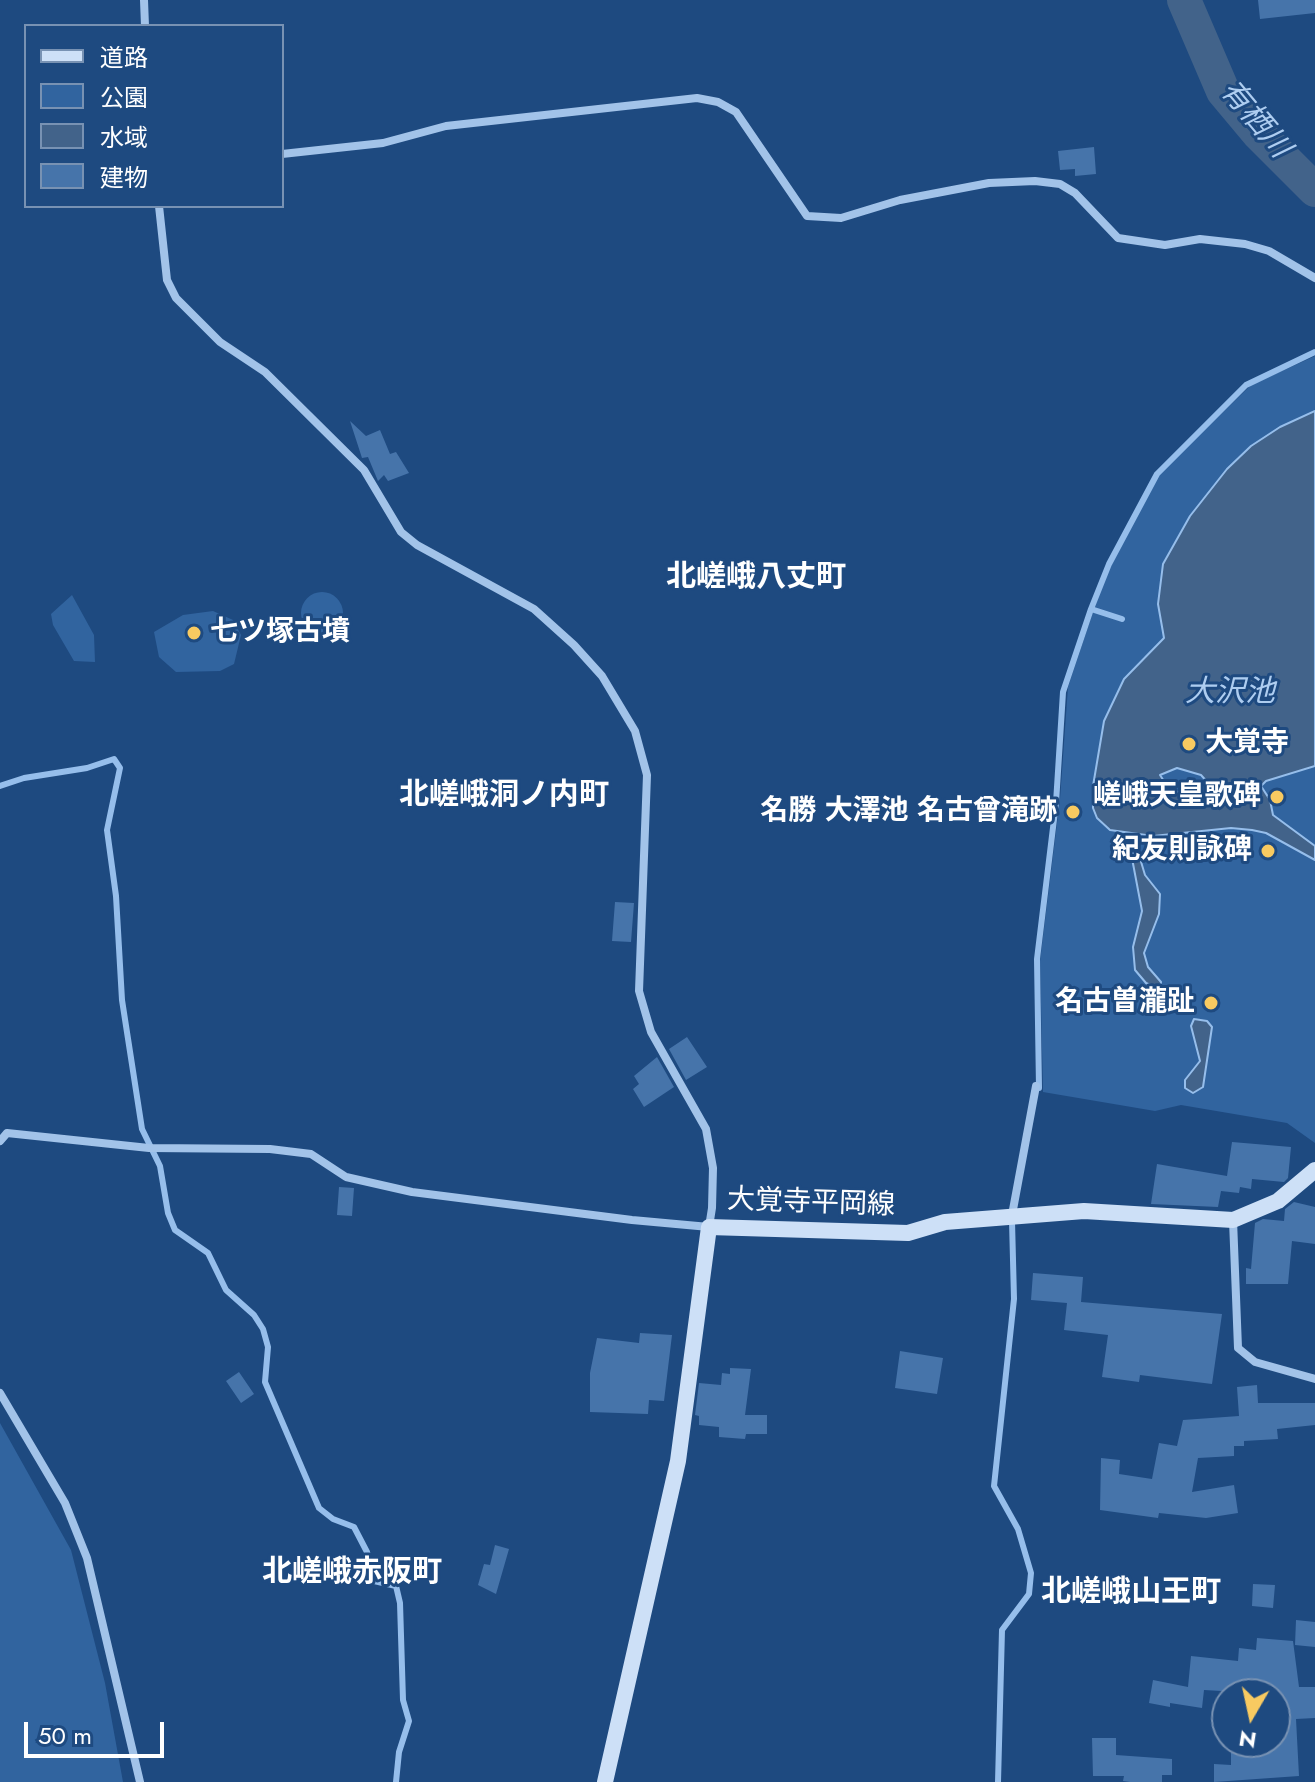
<!DOCTYPE html>
<html>
<head>
<meta charset="utf-8">
<style>
	body { margin:0 }
	#map { position:relative; width:1315px; height:1782px; overflow:hidden; background:#1e4a80; font-family:Jost,"Noto Sans JP",sans-serif }
	canvas { display:block }
	.legend { position:absolute; left:24px; top:24px; width:260px; height:184px; box-sizing:border-box; background:#1e4a80; border:2px solid #7892b3; margin:0; padding:10px 14px; list-style:none; font-size:24px; color:#fff }
	.legend li { display:flex; align-items:center; gap:16px; height:40px }
	.legend b { width:40px; border:2px solid #7892b3 }
	.north { position:absolute; left:1211px; top:1678px; width:80px; height:80px; box-sizing:border-box; background:#1e4a80; border:2px solid #7892b3; border-radius:50%; rotate:189deg; font-size:22px; font-weight:700; line-height:32px; text-align:center; color:#fff }
	.north::after { content:''; display:block; margin:auto; width:28px; height:36px; background:#f8ca61; clip-path:polygon(50% 0,100% 100%,50% 72%,0 100%) }
	.scale { position:absolute; left:24px; top:1722px; width:140px; height:36px; box-sizing:border-box; border:4px solid #fff; border-top:0; padding-left:10px; font-size:24px; line-height:28px; white-space:nowrap; color:#fff; -webkit-text-stroke:6px #1e4a80; paint-order:stroke }
</style>
</head>
<body>
<div id="map">
<canvas width="1315" height="1782"></canvas>
<ul class="legend">
<li><b style="height:10px;background:#cde0f7"></b>道路</li>
<li><b style="height:22px;background:#31649f"></b>公園</li>
<li><b style="height:22px;background:#42638a"></b>水域</li>
<li><b style="height:22px;background:#4674aa"></b>建物</li>
</ul>
<div class="north">N</div>
<div class="scale">50 m</div>
</div>
<script>
const ctx = document.querySelector('canvas').getContext('2d');
ctx.lineJoin = 'round';
function paint(path, color) { ctx.fillStyle = color; ctx.fill(path, 'evenodd'); }
const poly = rows => new Path2D(rows.map(r => 'M' + r).join(''));
function strokePath(path, color, width, dash) { ctx.strokeStyle = color; ctx.lineWidth = width; ctx.lineCap = dash ? 'butt' : 'round'; ctx.setLineDash(dash || []); ctx.stroke(path); }
function drawText(font, color, halo, rows, align = 'center') {
  ctx.font = font + ' Jost,"Noto Sans JP",sans-serif'; ctx.lineWidth = 6; ctx.setLineDash([]); ctx.textBaseline = 'middle'; ctx.strokeStyle = halo; ctx.fillStyle = color; for (const [text, x, y, turn = 0] of rows) {
    ctx.save(); ctx.translate(x, y); ctx.rotate((+turn || 0) * Math.PI / 180); ctx.textAlign = isNaN(turn) ? turn : align; if (halo) ctx.strokeText(text, 0, 0); ctx.fillText(text, 0, 0); ctx.restore();
  }
}
const green = poly([
	[1315,356,1315,1143,1287,1123,1181,1105,1155,1111,1043,1092,1040,961,1060,799,1068,687,1104,579,1159,474,1251,385],
	'301 613a21 21 0 1 1 42 0a21 21 0 1 1-42 0Z',
	[72,595,94,635,95,662,74,661,53,625,51,614],
	[213,611,233,620,241,635,234,664,220,671,176,672,159,657,154,632,183,615],
	[0,1423,71,1550,105,1683,123,1782,0,1782]
]);
const water = poly([
	[1315,411,1315,766,1266,781,1261,786,1270,800,1273,815,1315,846,1315,860,1266,833,1252,830,1231,828,1153,836,1110,830,1097,818,1093,808,1093,786,1104,721,1124,679,1164,638,1158,604,1163,564,1190,516,1227,469,1251,446,1280,427,1315,411],
	[1177,768,1201,775,1209,784,1207,791,1191,796,1169,789,1160,775,1177,768],
	[1131,853,1139,855,1145,875,1160,894,1159,914,1144,953,1148,967,1161,982,1160,989,1146,983,1135,970,1133,947,1142,911,1131,853],
	[1194,1019,1207,1021,1212,1027,1203,1087,1193,1093,1185,1088,1185,1080,1200,1061,1191,1026,1194,1019]
]);
const stream = poly([
	[1091,609,1122,619],
	[0,786,24,778,87,768,114,759,120,768,107,830,116,896,122,1000,142,1129,160,1166,168,1213,175,1230,208,1253,226,1290,254,1315,263,1329,268,1347,265,1382,319,1508,333,1519,354,1527,367,1552,374,1581,396,1586,400,1603,403,1700,409,1721,399,1752,396,1782],
	[1039,1088,1037,959,1056,803,1063,692,1091,609,1109,564,1157,474,1246,385,1315,352],
	[998,1782,1002,1630,1029,1594,1031,1573,1018,1529,994,1486,1014,1299,1012,1221]
]);
const river = poly([
	[1184,0,1223,91,1259,134,1315,190]
]);
const building = poly([
	[1258,0,1315,0,1315,13,1260,19],
	[1094,147,1096,174,1075,176,1075,169,1060,170,1058,151],
	[350,421,366,436,380,430,390,454,396,452,409,473,388,481,384,475,378,481,368,457,362,458],
	[615,902,634,903,631,942,612,941],
	[687,1037,707,1067,686,1080,669,1049],
	[657,1057,674,1087,644,1107,633,1089,639,1084,634,1076],
	[1232,1142,1291,1147,1288,1178,1284,1182,1252,1179,1251,1189,1240,1187,1239,1193,1221,1191,1218,1207,1151,1204,1157,1164,1227,1176],
	[339,1187,354,1188,352,1216,337,1215],
	[1294,1202,1315,1207,1315,1244,1292,1241,1288,1284,1246,1284,1246,1268,1251,1269,1255,1223,1263,1219,1284,1221,1285,1209],
	[1033,1273,1083,1277,1081,1302,1222,1314,1212,1384,1140,1375,1139,1382,1102,1377,1108,1335,1064,1330,1067,1303,1031,1300],
	[640,1333,672,1335,664,1401,649,1400,648,1414,590,1412,590,1373,597,1338,639,1343],
	[900,1351,943,1358,937,1394,895,1388],
	[730,1368,751,1369,745,1415,767,1415,767,1434,746,1434,745,1439,719,1437,719,1427,699,1425,699,1416,695,1415,699,1383,721,1385,722,1373,730,1374],
	[239,1372,254,1394,241,1403,226,1381],
	[1257,1385,1258,1403,1315,1403,1315,1425,1277,1429,1278,1439,1244,1441,1244,1446,1234,1446,1234,1456,1198,1458,1192,1492,1234,1485,1238,1513,1206,1518,1159,1513,1158,1518,1100,1510,1101,1458,1120,1460,1119,1474,1152,1479,1159,1443,1177,1446,1183,1420,1239,1416,1237,1387],
	[495,1545,509,1549,496,1594,478,1585,484,1564,490,1565],
	[1253,1584,1275,1585,1273,1608,1252,1606],
	[1296,1620,1315,1622,1315,1647,1295,1645],
	[1257,1638,1293,1641,1299,1687,1315,1687,1315,1718,1296,1719,1299,1776,1214,1782,1214,1764,1231,1765,1231,1747,1249,1747,1249,1742,1275,1742,1275,1694,1204,1690,1202,1708,1170,1703,1170,1707,1149,1703,1153,1680,1188,1687,1191,1656,1238,1661,1239,1648,1256,1650],
	[1092,1738,1116,1738,1116,1755,1172,1759,1172,1775,1162,1775,1162,1782,1130,1782,1123,1781,1124,1776,1093,1776]
]);
const minor = poly([
	[144,0,145,26],
	[282,154,383,143,446,126,697,98,718,102,736,112,807,216,841,218,900,200,989,183,1035,181,1060,184,1075,193,1118,238,1165,245,1200,239,1245,244,1269,251,1315,278],
	[0,1141,7,1133,149,1148,270,1149,311,1154,346,1177,412,1192,632,1220,709,1227,712,1208,713,1168,706,1129,651,1032,639,991,647,775,635,731,602,676,574,645,534,609,417,545,401,532,364,470,265,372,220,342,176,298,167,280,159,206],
	[1012,1215,1036,1086],
	[1233,1220,1238,1348,1255,1362,1315,1379],
	[0,1393,65,1503,87,1558,140,1782]
]);
const secondary = poly([
	[605,1782,678,1461,709,1227,908,1233,945,1222,1084,1211,1233,1220,1278,1201,1315,1170]
]);
const markers = [
	[194,633,8,"#f8ca61"],
	[1189,744,8,"#f8ca61"],
	[1277,797,8,"#f8ca61"],
	[1073,812,8,"#f8ca61"],
	[1268,851,8,"#f8ca61"],
	[1211,1003,8,"#f8ca61"]
];
const poiNames = [
	["七ツ塚古墳",210,633,"left"],
	["大覚寺",1205,744,"left"],
	["嵯峨天皇歌碑",1261,797],
	["名勝 大澤池 名古曾滝跡",1057,812],
	["紀友則詠碑",1252,851],
	["名古曽瀧趾",1195,1003]
];
const streetNames = [
	["大覚寺平岡線",811,1204,2]
];
const waterNames = [
	["有栖川",1254,120,50],
	["大沢池",1230,694]
];
const neighbourhoodNames = [
	["北嵯峨八丈町",756,579],
	["北嵯峨洞ノ内町",504,797],
	["北嵯峨赤阪町",352,1574],
	["北嵯峨山王町",1131,1594]
];
paint(green, '#31649f');
paint(water, '#42638a');
strokePath(water, '#96beeb', 2);
strokePath(stream, '#96beeb', 6);
strokePath(river, '#42638a', 34);
paint(building, '#4674aa');
strokePath(minor, '#a2c3e9', 8);
strokePath(secondary, '#cde0f7', 16);
for (const [x, y, r, color] of markers) { const dot = new Path2D(); dot.arc(x, y, r, 0, 2 * Math.PI); ctx.fillStyle = color; ctx.fill(dot); strokePath(dot, '#1e4a80', 3); }
drawText('bold 28px', '#fff', '#1e4a80', poiNames, 'right');
drawText('28px', '#fff', '#1e4a80', streetNames);
drawText('italic 30px', '#aecdf0', '#1e4a80', waterNames);
drawText('bold 30px', '#fff', '#1e4a80', neighbourhoodNames);
</script>
</body>
</html>
